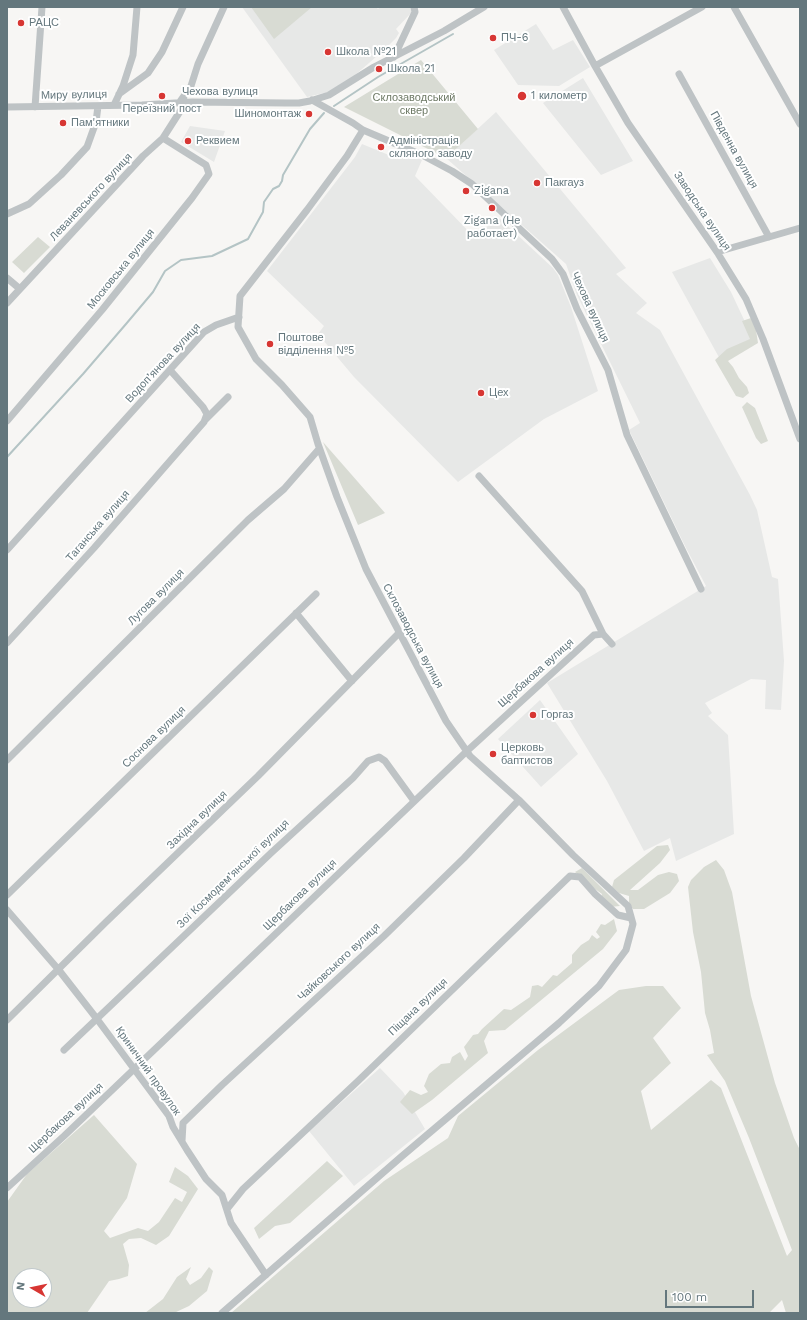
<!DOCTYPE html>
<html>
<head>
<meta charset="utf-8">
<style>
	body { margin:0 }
	#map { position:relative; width:807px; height:1320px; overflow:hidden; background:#f7f6f4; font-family:"Work Sans",sans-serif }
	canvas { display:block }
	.frame { position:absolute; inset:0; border:8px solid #64777d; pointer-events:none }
	.north { position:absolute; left:12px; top:1268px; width:40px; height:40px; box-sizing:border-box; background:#fff; border:1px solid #c1c9cb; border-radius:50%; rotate:279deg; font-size:11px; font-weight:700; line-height:16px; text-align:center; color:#64777d }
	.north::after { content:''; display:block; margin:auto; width:14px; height:18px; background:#d73633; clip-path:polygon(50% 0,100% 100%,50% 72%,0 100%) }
	.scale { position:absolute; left:665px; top:1290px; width:89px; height:18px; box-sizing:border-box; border:2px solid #64777d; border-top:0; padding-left:5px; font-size:12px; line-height:14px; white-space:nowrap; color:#64777d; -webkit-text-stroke:3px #fff; paint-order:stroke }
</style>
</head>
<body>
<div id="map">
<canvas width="807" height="1320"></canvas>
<div class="frame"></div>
<div class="north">N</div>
<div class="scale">100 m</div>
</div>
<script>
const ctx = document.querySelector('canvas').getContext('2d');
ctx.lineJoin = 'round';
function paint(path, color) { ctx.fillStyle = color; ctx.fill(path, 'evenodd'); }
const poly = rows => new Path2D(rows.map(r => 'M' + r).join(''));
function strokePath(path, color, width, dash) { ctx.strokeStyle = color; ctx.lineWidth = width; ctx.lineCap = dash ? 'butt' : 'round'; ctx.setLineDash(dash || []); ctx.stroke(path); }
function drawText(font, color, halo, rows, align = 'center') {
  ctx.font = font + ' "Work Sans",sans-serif'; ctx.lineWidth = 4; ctx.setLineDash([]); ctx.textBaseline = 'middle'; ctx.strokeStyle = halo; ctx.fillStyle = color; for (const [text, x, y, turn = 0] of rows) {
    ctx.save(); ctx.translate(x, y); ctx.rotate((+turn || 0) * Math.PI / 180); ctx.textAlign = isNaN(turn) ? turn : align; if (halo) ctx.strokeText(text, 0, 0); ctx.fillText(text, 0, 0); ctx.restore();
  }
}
const built = poly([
	[242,7,376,7,378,9,380,7,411,7,412,12,396,29,399,33,396,38,384,50,354,76,328,92,307,97],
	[536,24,553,50,573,40,590,67,559,86,518,85,494,50],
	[583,78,633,161,601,175,543,103],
	[496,112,626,268,616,274,647,303,636,313,660,330,750,495,757,510,772,577,778,579,784,661,781,710,765,709,766,680,751,679,705,703,712,713,708,716,728,735,734,834,676,861,670,838,644,851,607,781,547,683,706,586,686,548,629,430,640,423,577,295,566,264,446,158],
	[190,126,225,131,214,162,181,142],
	[362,144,396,158,400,150,422,160,415,176,476,239,497,216,553,268,558,275,571,307,598,391,544,419,458,482,354,377,318,334,324,326,267,271,355,157],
	[710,258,731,292,754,341,721,361,672,272],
	[540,700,578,754,541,787,498,739],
	[380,1068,403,1092,425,1129,354,1186,309,1131]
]);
const green = poly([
	[251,7,312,7,274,39],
	[421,60,478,129,446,158,344,107],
	[38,237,50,247,24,273,12,262],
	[751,318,756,330,758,343,728,361,733,367,739,378,747,387,749,393,743,398,736,396,715,360,727,349,750,339,742,321],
	[747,402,755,408,768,441,761,444,756,438,742,407],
	[323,442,358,482,385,513,358,525],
	[668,845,670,850,660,863,630,890,638,890,658,875,669,872,677,874,679,881,670,893,644,909,633,909,629,904,629,896,619,893,612,887,614,880,657,846],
	[716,860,724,870,732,892,751,996,775,1083,794,1138,800,1150,800,1313,786,1313,782,1300,769,1313,231,1313,384,1181,448,1138,458,1116,538,1050,619,990,646,986,663,986,681,1008,653,1038,671,1063,641,1091,651,1130,711,1080,721,1088,787,1256,792,1250,749,1138,725,1081,707,1055,714,1053,710,1030,705,1013,701,972,693,932,688,887,691,880,704,867],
	[582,868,620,906,610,907,601,897,602,894,588,884,575,872],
	[614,919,617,931,603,949,505,1030,489,1031,484,1041,488,1053,432,1100,412,1114,400,1102,410,1090,421,1095,428,1092,424,1086,429,1074,441,1064,450,1063,452,1057,460,1052,465,1061,468,1056,464,1047,473,1035,478,1034,482,1029,504,1009,511,1010,530,997,532,986,538,985,542,987,553,975,557,976,572,963,572,955,581,945,589,940,592,935,597,939,600,937,596,932,601,924,605,925],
	[94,1115,137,1164,127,1198,104,1231,110,1238,138,1228,148,1231,159,1222,175,1198,182,1202,187,1192,169,1182,175,1167,188,1176,198,1189,169,1236,156,1245,141,1238,129,1239,123,1244,129,1265,128,1276,119,1279,109,1281,87,1313,7,1313,7,1202,27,1174],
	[20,1276,44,1276,44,1300,20,1300],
	[327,1161,343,1176,290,1223,275,1226,259,1239,254,1228],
	[191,1267,186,1279,190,1285,201,1278,209,1267,213,1271,207,1291,189,1306,174,1313,145,1313,163,1299,177,1277]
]);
const stream = poly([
	[334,106,378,77,453,34],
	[7,457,83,374,126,324,153,292,165,271,181,260,212,256,248,239,263,212,264,202,273,189,279,186,282,181,283,175,310,129,324,113]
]);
const minor = poly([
	[563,7,595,66,628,123,717,252,746,299,763,339,800,439],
	[734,7,800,124],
	[394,57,415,12,414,7],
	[595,66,702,7],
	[679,74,769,237],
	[119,94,148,73,162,52,183,7],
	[312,100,353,123,363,130,422,155,452,171,472,184,552,259,563,274,577,309,608,370,627,435,701,589],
	[179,103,191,86,198,64,224,7],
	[114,105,123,86,133,55,137,7],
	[7,107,142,105,192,102,286,103,299,103,310,101,329,95,374,67,444,31,484,7],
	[35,107,42,7],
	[7,214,29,204,61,175,87,147,96,122,98,106],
	[717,252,800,228],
	[7,278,20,289],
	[7,303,143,156,163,138,186,102],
	[205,420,228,397],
	[7,421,102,310,192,198,209,174,206,165,163,138],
	[479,476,582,591,603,634],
	[7,550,204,332,216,325,239,317],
	[296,613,352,681],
	[7,643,94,548,204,422,207,414,203,407,170,370],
	[7,760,248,520,284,489,319,449],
	[7,895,316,594],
	[7,910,58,969,97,1019,169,1116,173,1127,187,1150,206,1179,222,1195,231,1223,266,1275],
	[7,1020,106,922,258,776,399,633],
	[64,1050,271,853,353,778,368,761,379,757,385,761,414,801],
	[182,1141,183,1123,222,1085,384,936,464,858,519,800],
	[7,1188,64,1136,467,751,594,635,603,634,612,644],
	[227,1209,243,1189,358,1081,570,876,580,877,595,894,618,915,631,918],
	[222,1313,401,1157,559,1023,599,986,626,950,633,924,628,906,573,855,519,800,470,756,446,721,366,569,337,497,318,444,310,417,282,385,256,359,238,327,240,296,307,210,347,156,363,130]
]);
const markers = [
	[21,23,4,"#d73633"],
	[493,38,4,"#d73633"],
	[328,52,4,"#d73633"],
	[379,69,4,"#d73633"],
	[162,96,4,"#d73633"],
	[522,96,5,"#d73633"],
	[309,114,4,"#d73633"],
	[63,123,4,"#d73633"],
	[188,141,4,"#d73633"],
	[381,147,4,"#d73633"],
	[537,183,4,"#d73633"],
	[466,191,4,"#d73633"],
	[492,208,4,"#d73633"],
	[270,344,4,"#d73633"],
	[481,393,4,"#d73633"],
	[533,715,4,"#d73633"],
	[493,754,4,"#d73633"]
];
const poiNames = [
	["РАЦС",29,23],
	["ПЧ-6",501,38],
	["Школа №21",336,52],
	["Школа 21",387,69],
	["1 километр",531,96],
	["Переїзний пост",162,109,"center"],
	["Шиномонтаж",301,114,"right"],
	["Пам'ятники",71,123],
	["Реквием",196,141],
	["Адміністрація",389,141],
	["скляного заводу",389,154],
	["Пакгауз",545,183],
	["Zigana",474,191],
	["Zigana (Не",492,221,"center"],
	["работает)",492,234,"center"],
	["Поштове",278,338],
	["відділення №5",278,351],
	["Цех",489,393],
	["Горгаз",541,715],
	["Церковь",501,748],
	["баптистов",501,761]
];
const streetNames = [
	["Чехова вулиця",220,92],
	["Миру вулиця",74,95,-1],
	["Південна вулиця",734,150,61],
	["Леваневського вулиця",91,197,-47],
	["Заводська вулиця",702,211,56],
	["Московська вулиця",121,269,-51],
	["Чехова вулиця",590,307,65],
	["Водоп’янова вулиця",163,363,-47],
	["Таганська вулиця",98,526,-49],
	["Лугова вулиця",156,597,-45],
	["Склозаводська вулиця",413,636,62],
	["Щербакова вулиця",536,673,-42],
	["Соснова вулиця",154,737,-44],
	["Західна вулиця",197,820,-44],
	["Зої Космодем’янської вулиця",233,874,-44],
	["Щербакова вулиця",300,895,-44],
	["Чайковського вулиця",339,962,-43],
	["Піщана вулиця",418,1007,-44],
	["Криничний провулок",148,1071,55],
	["Щербакова вулиця",66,1118,-43]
];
const parkNames = [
	["Склозаводський",414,98],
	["сквер",414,111]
];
paint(built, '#e7e8e7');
paint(green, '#d8dbd3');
strokePath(stream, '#b4c4c5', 2);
strokePath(minor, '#bec3c5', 7);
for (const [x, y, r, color] of markers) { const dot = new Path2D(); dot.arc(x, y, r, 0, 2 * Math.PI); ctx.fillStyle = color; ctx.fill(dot); strokePath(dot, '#fff', 1.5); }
drawText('11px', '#64777d', '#fff', poiNames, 'left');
drawText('11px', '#64777d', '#fff', streetNames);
drawText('11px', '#6e7a66', '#fff', parkNames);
</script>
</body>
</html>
